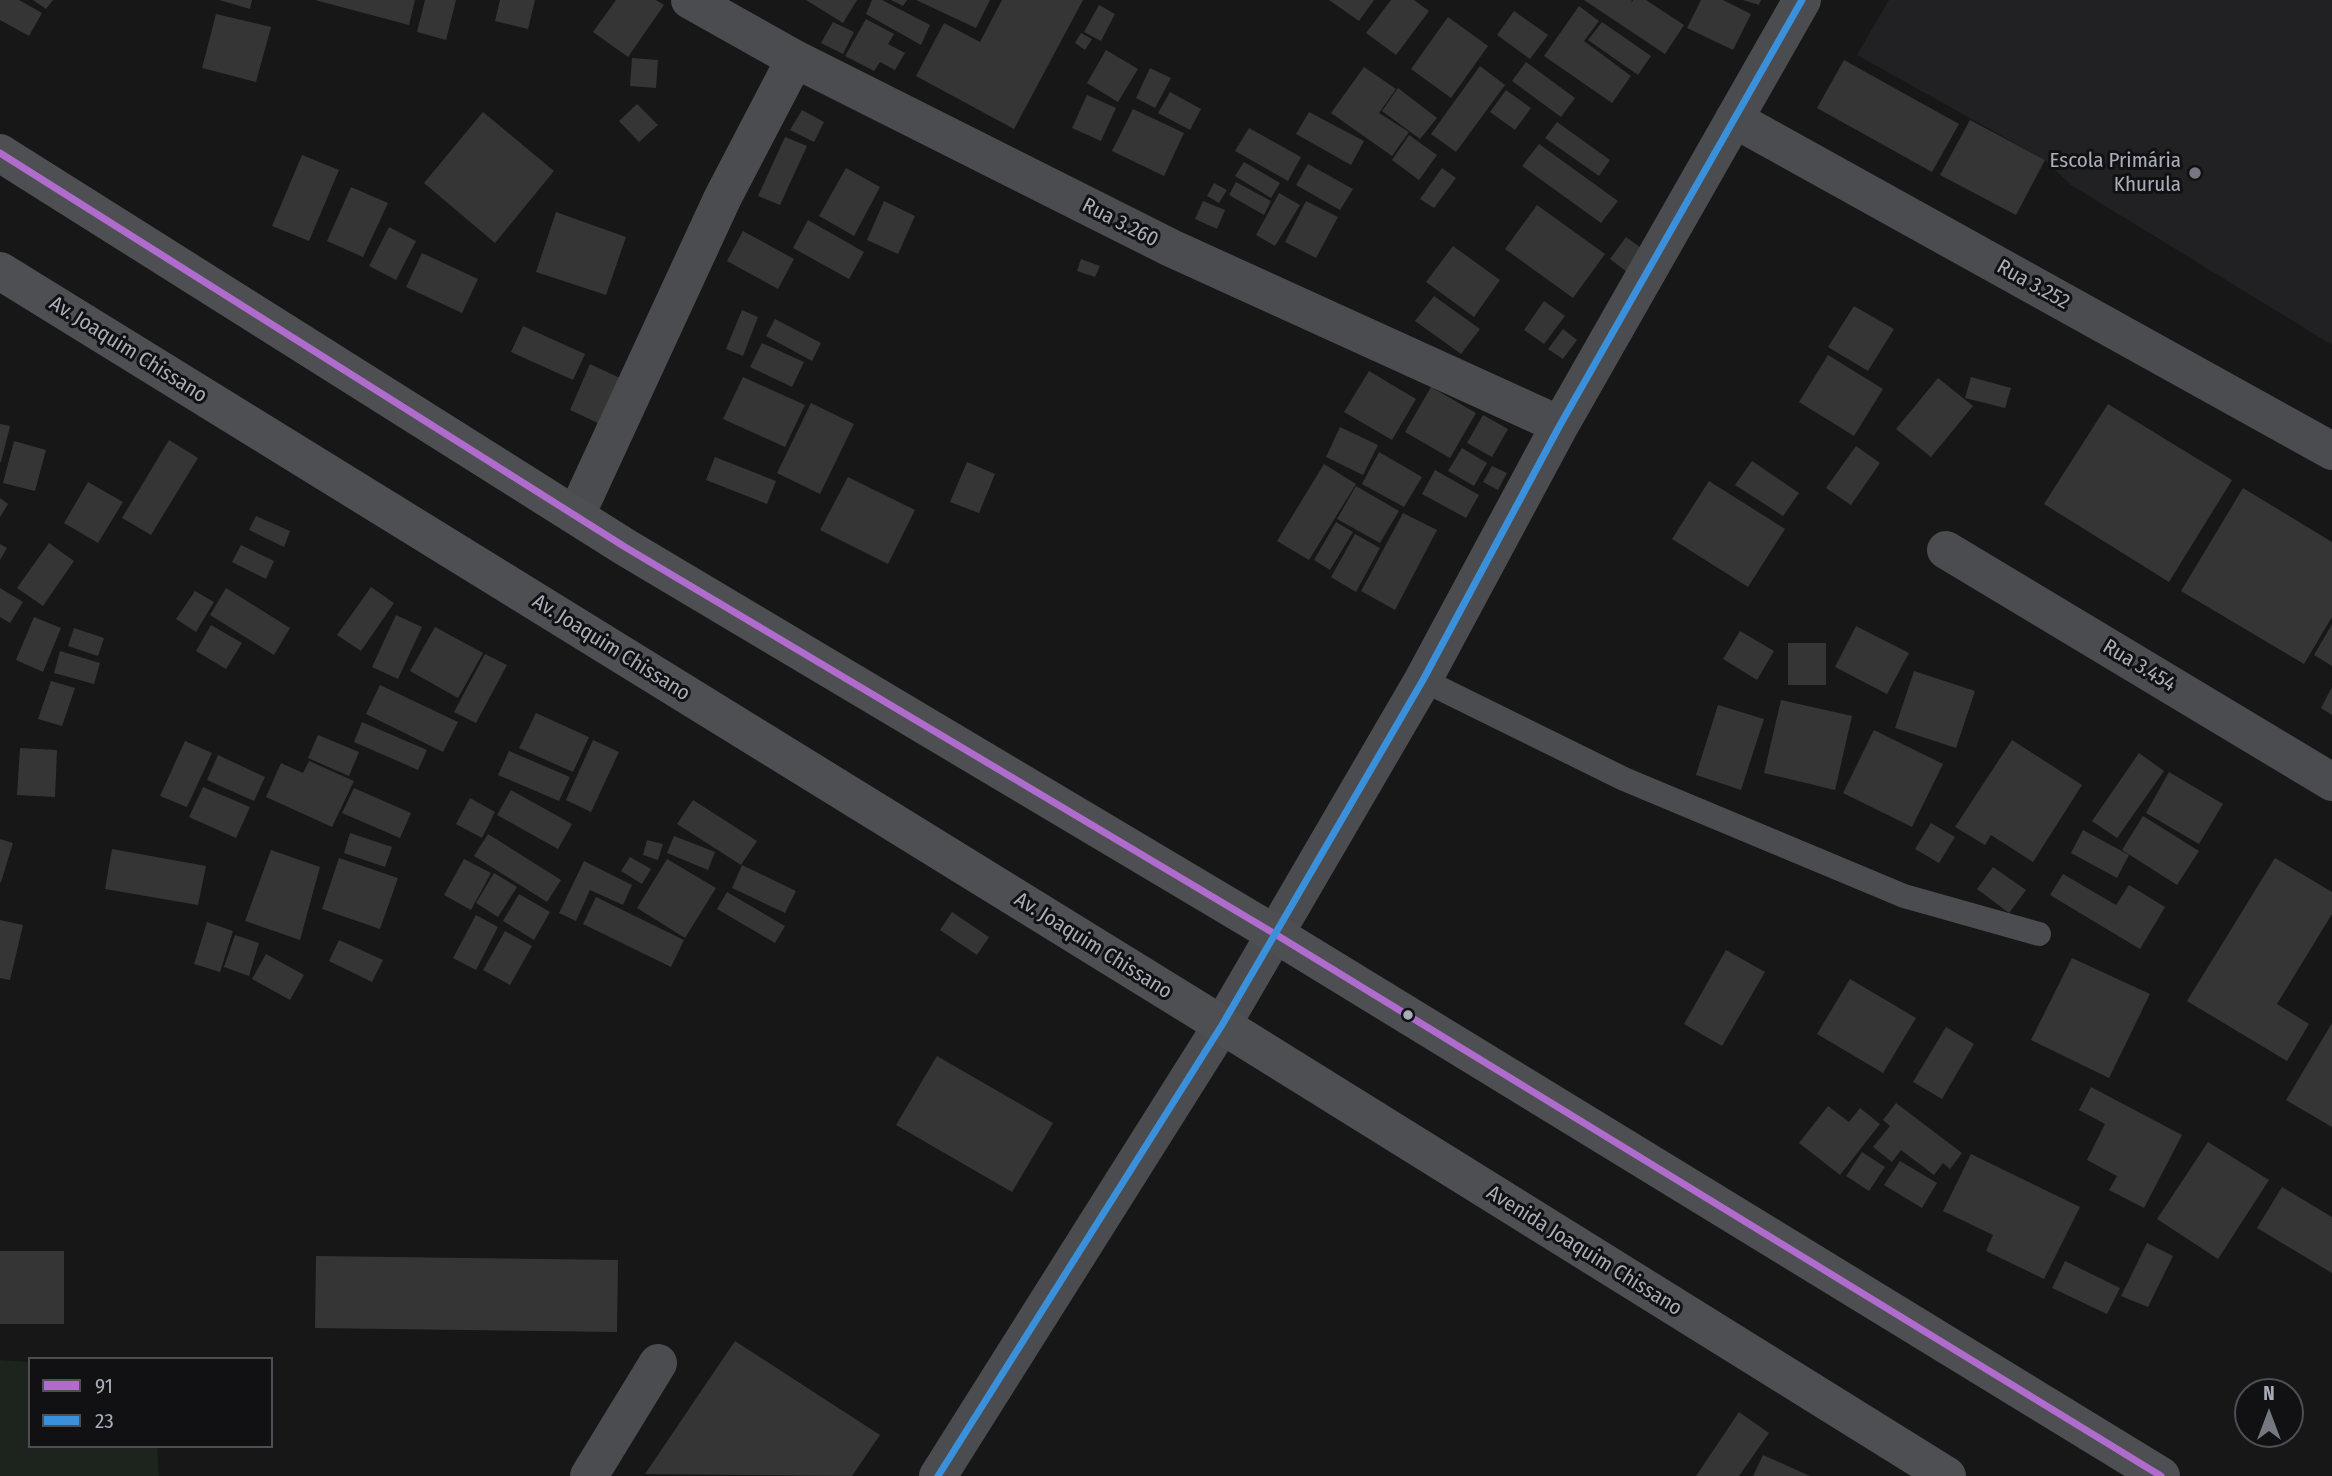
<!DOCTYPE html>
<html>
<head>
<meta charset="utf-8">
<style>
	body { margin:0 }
	#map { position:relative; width:2332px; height:1476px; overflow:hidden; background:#171717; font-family:"Fira Sans Condensed",sans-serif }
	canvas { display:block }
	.legend { position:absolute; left:28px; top:1357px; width:245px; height:91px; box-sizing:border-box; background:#111113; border:2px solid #4d4f55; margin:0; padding:9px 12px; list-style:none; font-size:21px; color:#a8adb8 }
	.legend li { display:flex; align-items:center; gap:14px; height:35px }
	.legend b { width:35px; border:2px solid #4d4f55 }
	.north { position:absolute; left:2234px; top:1378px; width:70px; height:70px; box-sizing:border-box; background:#111113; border:2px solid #4d4f55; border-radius:50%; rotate:0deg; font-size:19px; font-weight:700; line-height:28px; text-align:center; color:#a8adb8 }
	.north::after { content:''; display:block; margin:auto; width:24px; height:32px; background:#757880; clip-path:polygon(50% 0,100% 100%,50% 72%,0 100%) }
</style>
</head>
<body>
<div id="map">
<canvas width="2332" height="1476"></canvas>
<ul class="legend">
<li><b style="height:9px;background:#b06ccc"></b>91</li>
<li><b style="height:9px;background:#3a90db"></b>23</li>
</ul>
<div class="north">N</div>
</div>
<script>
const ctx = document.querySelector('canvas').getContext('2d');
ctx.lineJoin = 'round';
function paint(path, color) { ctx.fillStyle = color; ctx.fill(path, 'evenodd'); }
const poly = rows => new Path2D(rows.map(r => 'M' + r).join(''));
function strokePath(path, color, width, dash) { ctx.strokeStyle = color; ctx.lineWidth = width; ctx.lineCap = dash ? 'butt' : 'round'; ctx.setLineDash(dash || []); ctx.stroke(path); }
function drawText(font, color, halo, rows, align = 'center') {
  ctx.font = font + ' "Fira Sans Condensed",sans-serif'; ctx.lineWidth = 6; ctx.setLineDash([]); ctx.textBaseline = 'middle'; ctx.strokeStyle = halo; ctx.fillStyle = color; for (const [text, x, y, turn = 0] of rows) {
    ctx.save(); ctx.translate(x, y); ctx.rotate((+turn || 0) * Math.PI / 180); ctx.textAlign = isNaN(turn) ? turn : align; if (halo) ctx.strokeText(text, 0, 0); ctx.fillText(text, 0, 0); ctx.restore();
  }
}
const built = poly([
	[1889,0,2332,0,2332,345,2071,185,2045,160,1857,55]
]);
const green = poly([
	[0,1360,30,1362,30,1446,157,1446,159,1476,0,1476]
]);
const building = poly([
	[0,0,19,0,42,13,29,36,0,20],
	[33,0,53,0,46,9],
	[219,0,252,0,250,9],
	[315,0,415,0,409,25],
	[425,0,456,0,446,40,417,32],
	[500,0,535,0,528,29,495,21],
	[616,0,656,0,664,5,628,57,593,32],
	[806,0,857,0,843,23],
	[872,0,882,0,930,25,921,45,866,14],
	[891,0,907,0,903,6],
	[916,0,990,0,976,28],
	[1002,0,1083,0,1014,129,916,76,944,23,980,42],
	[1329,0,1374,0,1359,21],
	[1391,0,1414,0,1429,11,1396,55,1366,33],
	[1584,0,1632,0,1631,3,1633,0,1646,0,1684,25,1665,54],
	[1701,0,1723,0,1751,14,1733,50,1687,28],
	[1743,0,1761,0,1759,5],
	[1099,5,1115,14,1101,41,1084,32],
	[1579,6,1599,21,1584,41,1631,76,1612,103,1544,56],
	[1514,11,1548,35,1530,59,1497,35],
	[216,14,271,27,256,82,202,68],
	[1448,17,1488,46,1451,98,1411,69],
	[866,19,894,34,888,44,905,53,895,70,880,62,874,71,845,56],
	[833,22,854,32,843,54,821,43],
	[1602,22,1651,56,1638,75,1588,40],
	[1081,33,1092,39,1085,50,1075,43],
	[1106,50,1138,69,1118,102,1087,83],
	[632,58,658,60,656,88,630,86],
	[1844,60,1959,124,1932,172,1817,108],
	[1526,62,1575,98,1561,117,1512,81],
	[1480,66,1505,85,1456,152,1431,134],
	[1364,67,1396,89,1379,113,1409,132,1392,156,1331,113],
	[1150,68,1171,78,1155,108,1136,98],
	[1398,88,1437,118,1420,139,1382,111],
	[1506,90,1531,108,1515,130,1490,112],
	[1170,92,1201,109,1190,130,1158,113],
	[1087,95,1116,108,1101,141,1072,128],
	[637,104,658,125,639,142,619,121],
	[1133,109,1184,133,1164,176,1112,151],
	[802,110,824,122,814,142,790,130],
	[483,112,554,171,495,243,424,183],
	[1309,112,1364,141,1351,165,1296,134],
	[1970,120,2045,160,2016,215,1940,175],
	[1557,122,1610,160,1599,176,1545,138],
	[1249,128,1301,157,1288,181,1235,151],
	[1409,135,1437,155,1419,180,1392,160],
	[785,137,807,146,780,205,758,196],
	[1539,144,1618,201,1601,223,1522,166],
	[302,155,339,170,309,241,272,226],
	[1244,162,1280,183,1271,198,1235,176],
	[1308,164,1353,189,1340,210,1296,185],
	[846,168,880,187,854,236,819,216],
	[1442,168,1456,178,1434,208,1420,199],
	[1236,182,1271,201,1264,215,1229,195],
	[1214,183,1227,190,1219,203,1207,196],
	[351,187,388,203,363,257,327,241],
	[1279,193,1300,205,1275,246,1256,235],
	[884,201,915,216,898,254,867,240],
	[1203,201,1225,210,1217,229,1195,219],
	[1306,201,1338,217,1316,258,1285,242],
	[1537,205,1605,254,1573,298,1505,249],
	[556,212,626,237,606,295,536,272],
	[808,220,864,252,849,279,793,248],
	[389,227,416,241,396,280,369,266],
	[743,231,794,259,778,289,727,261],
	[1626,237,1644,250,1627,272,1610,259],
	[1453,246,1500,280,1474,317,1426,282],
	[422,253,478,279,462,313,406,287],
	[1081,259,1100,266,1095,277,1077,271],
	[1434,296,1480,329,1461,354,1415,321],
	[1544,301,1565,316,1544,344,1524,330],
	[1854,306,1894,329,1868,371,1828,347],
	[742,310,758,317,743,356,726,349],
	[775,319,821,343,812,361,766,336],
	[523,326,585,354,573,380,511,352],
	[1563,329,1577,340,1563,359,1548,349],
	[762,343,804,362,792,387,750,367],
	[1828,355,1883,389,1854,436,1799,402],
	[590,364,620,378,600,424,570,410],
	[1369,371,1416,399,1392,440,1344,412],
	[743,377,805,405,785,447,723,419],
	[1971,377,2011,388,2005,408,1965,398],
	[1938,378,1973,406,1931,457,1896,429],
	[1431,387,1476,413,1450,458,1405,432],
	[811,403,854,424,820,494,777,473],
	[2108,404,2232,480,2169,582,2044,504],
	[1483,415,1508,429,1492,457,1467,443],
	[0,424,10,426,1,462,0,462],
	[1340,427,1378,445,1363,475,1326,457],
	[169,440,198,458,151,535,122,518],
	[14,441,46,450,35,491,3,483],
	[1856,446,1880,463,1851,505,1826,488],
	[1462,448,1487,463,1474,486,1448,471],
	[1379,452,1422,477,1404,507,1362,484],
	[715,457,776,481,767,504,706,480],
	[1752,461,1799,493,1783,516,1735,485],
	[967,462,995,474,979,513,950,502],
	[1324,464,1356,484,1309,560,1277,541],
	[1492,466,1507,473,1498,490,1483,482],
	[1435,470,1479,495,1466,518,1422,494],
	[848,477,915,510,888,564,820,530],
	[1709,481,1785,529,1748,587,1672,539],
	[88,482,123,502,98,543,64,523],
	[1356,486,1399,511,1380,543,1337,519],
	[2243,488,2332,542,2332,617,2304,664,2181,591],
	[0,498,8,504,0,517],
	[1403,513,1437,530,1395,610,1361,591],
	[256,516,290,531,284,547,249,530],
	[1336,522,1353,532,1330,570,1314,560],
	[1355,534,1380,548,1356,592,1331,577],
	[49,543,74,561,43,606,17,588],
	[0,544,7,548,0,560],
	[241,545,274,561,266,579,232,562],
	[371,587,394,603,361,651,337,635],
	[0,588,23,602,10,623,0,617],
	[226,588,290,628,274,655,210,615],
	[195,591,214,602,196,632,176,619],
	[396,615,422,627,398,679,372,667],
	[34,617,61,628,43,672,16,660],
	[2332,624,2332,666,2314,655],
	[211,625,242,643,226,669,196,651],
	[1856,626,1909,653,1887,694,1835,667],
	[435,627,483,653,458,698,410,671],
	[74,628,104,638,98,656,68,646],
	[1740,631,1774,651,1757,680,1723,659],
	[1788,643,1826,643,1826,685,1788,685],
	[60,651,100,663,94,684,54,673],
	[485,654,507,665,476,723,454,712],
	[1914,671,1975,691,1956,748,1895,728],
	[51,681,75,688,62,726,38,719],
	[380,685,458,722,443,752,366,714],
	[2332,687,2332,715,2321,708],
	[1781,700,1852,716,1835,790,1764,773],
	[1718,705,1764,719,1741,790,1696,775],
	[536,713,589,737,573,772,519,748],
	[362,722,427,750,418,770,354,742],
	[1874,730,1943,764,1912,827,1843,793],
	[318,735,359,752,349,776,308,758],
	[593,740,619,752,591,812,566,800],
	[2012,740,2082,785,2033,862,1991,835,1985,845,1955,827],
	[185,741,212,753,187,807,160,796],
	[20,748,57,750,55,797,17,795],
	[509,751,570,777,559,801,498,775],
	[2139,753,2164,771,2117,838,2092,821],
	[218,755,265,777,254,801,207,780],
	[309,761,354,781,332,827,266,797,281,763,303,773],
	[2169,772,2223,804,2199,844,2146,813],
	[203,787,250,807,236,838,189,817],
	[354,788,411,813,400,838,342,813],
	[511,790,572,824,558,849,497,815],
	[470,798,495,812,482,838,456,824],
	[693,800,757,841,741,865,677,824],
	[2143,816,2199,851,2177,885,2122,850],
	[1931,823,1955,837,1939,863,1915,849],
	[2083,830,2129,855,2117,878,2071,853],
	[350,833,392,847,385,867,344,853],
	[488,834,561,880,547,902,474,856],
	[674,836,715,852,708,870,667,853],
	[0,839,13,843,1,882,0,882],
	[647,840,663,844,658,860,643,855],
	[112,849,206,866,198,905,105,889],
	[271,850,320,867,300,940,245,921],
	[630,857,651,869,642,884,621,871],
	[339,858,398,878,380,929,322,909],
	[2275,858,2332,892,2332,914,2277,1004,2309,1024,2287,1061,2187,1001],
	[464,859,491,873,471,910,444,895],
	[667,859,716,888,685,938,637,908],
	[584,861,632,885,623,905,590,890,576,921,559,913],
	[742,865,796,891,785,913,732,888],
	[1993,867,2026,890,2009,913,1977,889],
	[494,873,517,887,498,917,476,903],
	[2063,874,2116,905,2129,885,2165,907,2140,949,2050,895],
	[727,892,785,926,775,943,717,909],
	[519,894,550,912,534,940,503,921],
	[596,897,684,940,671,967,583,924],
	[952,912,989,937,977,955,940,930],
	[476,915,498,927,476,970,453,958],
	[0,920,23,925,10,980,0,978],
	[207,922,233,931,220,972,194,964],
	[505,931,532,946,510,985,483,970],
	[235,935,259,943,249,976,224,967],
	[339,940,383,960,372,982,329,961],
	[1726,950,1765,972,1722,1046,1684,1024],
	[266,954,304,975,290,1000,252,979],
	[2072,958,2150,994,2109,1078,2031,1040],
	[1850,979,1916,1018,1883,1073,1817,1034],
	[2332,1023,2332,1127,2286,1100],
	[1946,1027,1974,1044,1942,1099,1913,1082],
	[937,1056,1053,1123,1012,1192,896,1125],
	[2091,1087,2182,1135,2144,1208,2109,1190,2117,1176,2087,1160,2105,1124,2079,1110],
	[1896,1103,1962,1153,1950,1169,1943,1163,1934,1175,1901,1150,1892,1162,1873,1147,1890,1126,1883,1120],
	[1828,1106,1849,1122,1860,1108,1880,1124,1840,1175,1799,1143],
	[2208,1142,2269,1180,2218,1259,2157,1219],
	[1862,1152,1885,1167,1869,1191,1846,1176],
	[1971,1154,2080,1207,2044,1279,1986,1251,1993,1235,1943,1211],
	[1900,1161,1937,1183,1922,1208,1884,1185],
	[2282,1187,2332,1217,2332,1273,2257,1228],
	[2147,1243,2173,1256,2148,1307,2121,1296],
	[0,1251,64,1251,64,1324,0,1324],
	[316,1256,618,1260,617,1332,315,1328],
	[2065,1261,2120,1288,2107,1314,2052,1288],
	[735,1341,880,1435,852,1476,645,1474],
	[1739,1412,1769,1433,1739,1476,1696,1476],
	[1763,1455,1810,1476,1753,1476]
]);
const service = poly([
	[1423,680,1624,779,1904,896,2039,934]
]);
const minor = poly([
	[690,0,795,59,1171,248,1560,425],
	[1734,119,2332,451],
	[576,515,723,197,795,59],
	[1946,550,2332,782],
	[1275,934,1423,680,1560,425,1802,0],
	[589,1476,658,1363]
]);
const tertiary = poly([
	[938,1476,1222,1025,1275,934]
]);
const primary = poly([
	[0,153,625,547,1275,934,2161,1476],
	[0,271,1222,1025,1947,1476]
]);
const bus1 = poly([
	[0,153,625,547,1275,934,2161,1476]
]);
const bus2 = poly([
	[938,1476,1222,1025,1423,680,1560,425,1802,0]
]);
const markers = [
	[2195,173,7,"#757880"],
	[1408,1015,6,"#a8adb8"]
];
const poiNames = [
	["Escola Primária",2181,161],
	["Khurula",2181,185]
];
const streetNames = [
	["Rua 3.260",1120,223,27],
	["Rua 3.252",2033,285,29],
	["Av. Joaquim Chissano",128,350,32],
	["Av. Joaquim Chissano",611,648,32],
	["Rua 3.454",2139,666,31],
	["Av. Joaquim Chissano",1093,946,32],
	["Avenida Joaquim Chissano",1584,1251,32]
];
paint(built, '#212123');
paint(green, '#1d241e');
paint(building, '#353536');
strokePath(service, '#4b4c50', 24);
strokePath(minor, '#4b4c50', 38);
strokePath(tertiary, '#4b4c50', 38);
strokePath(primary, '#4d4f52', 38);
strokePath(bus1, '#b06ccc', 7);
strokePath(bus2, '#3a90db', 7);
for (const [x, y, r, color] of markers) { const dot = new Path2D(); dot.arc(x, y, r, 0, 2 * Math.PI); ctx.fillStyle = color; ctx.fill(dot); strokePath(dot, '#111113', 2.5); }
drawText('21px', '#a8adb8', '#111113', poiNames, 'right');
drawText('21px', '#a8adb8', '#111113', streetNames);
</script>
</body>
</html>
